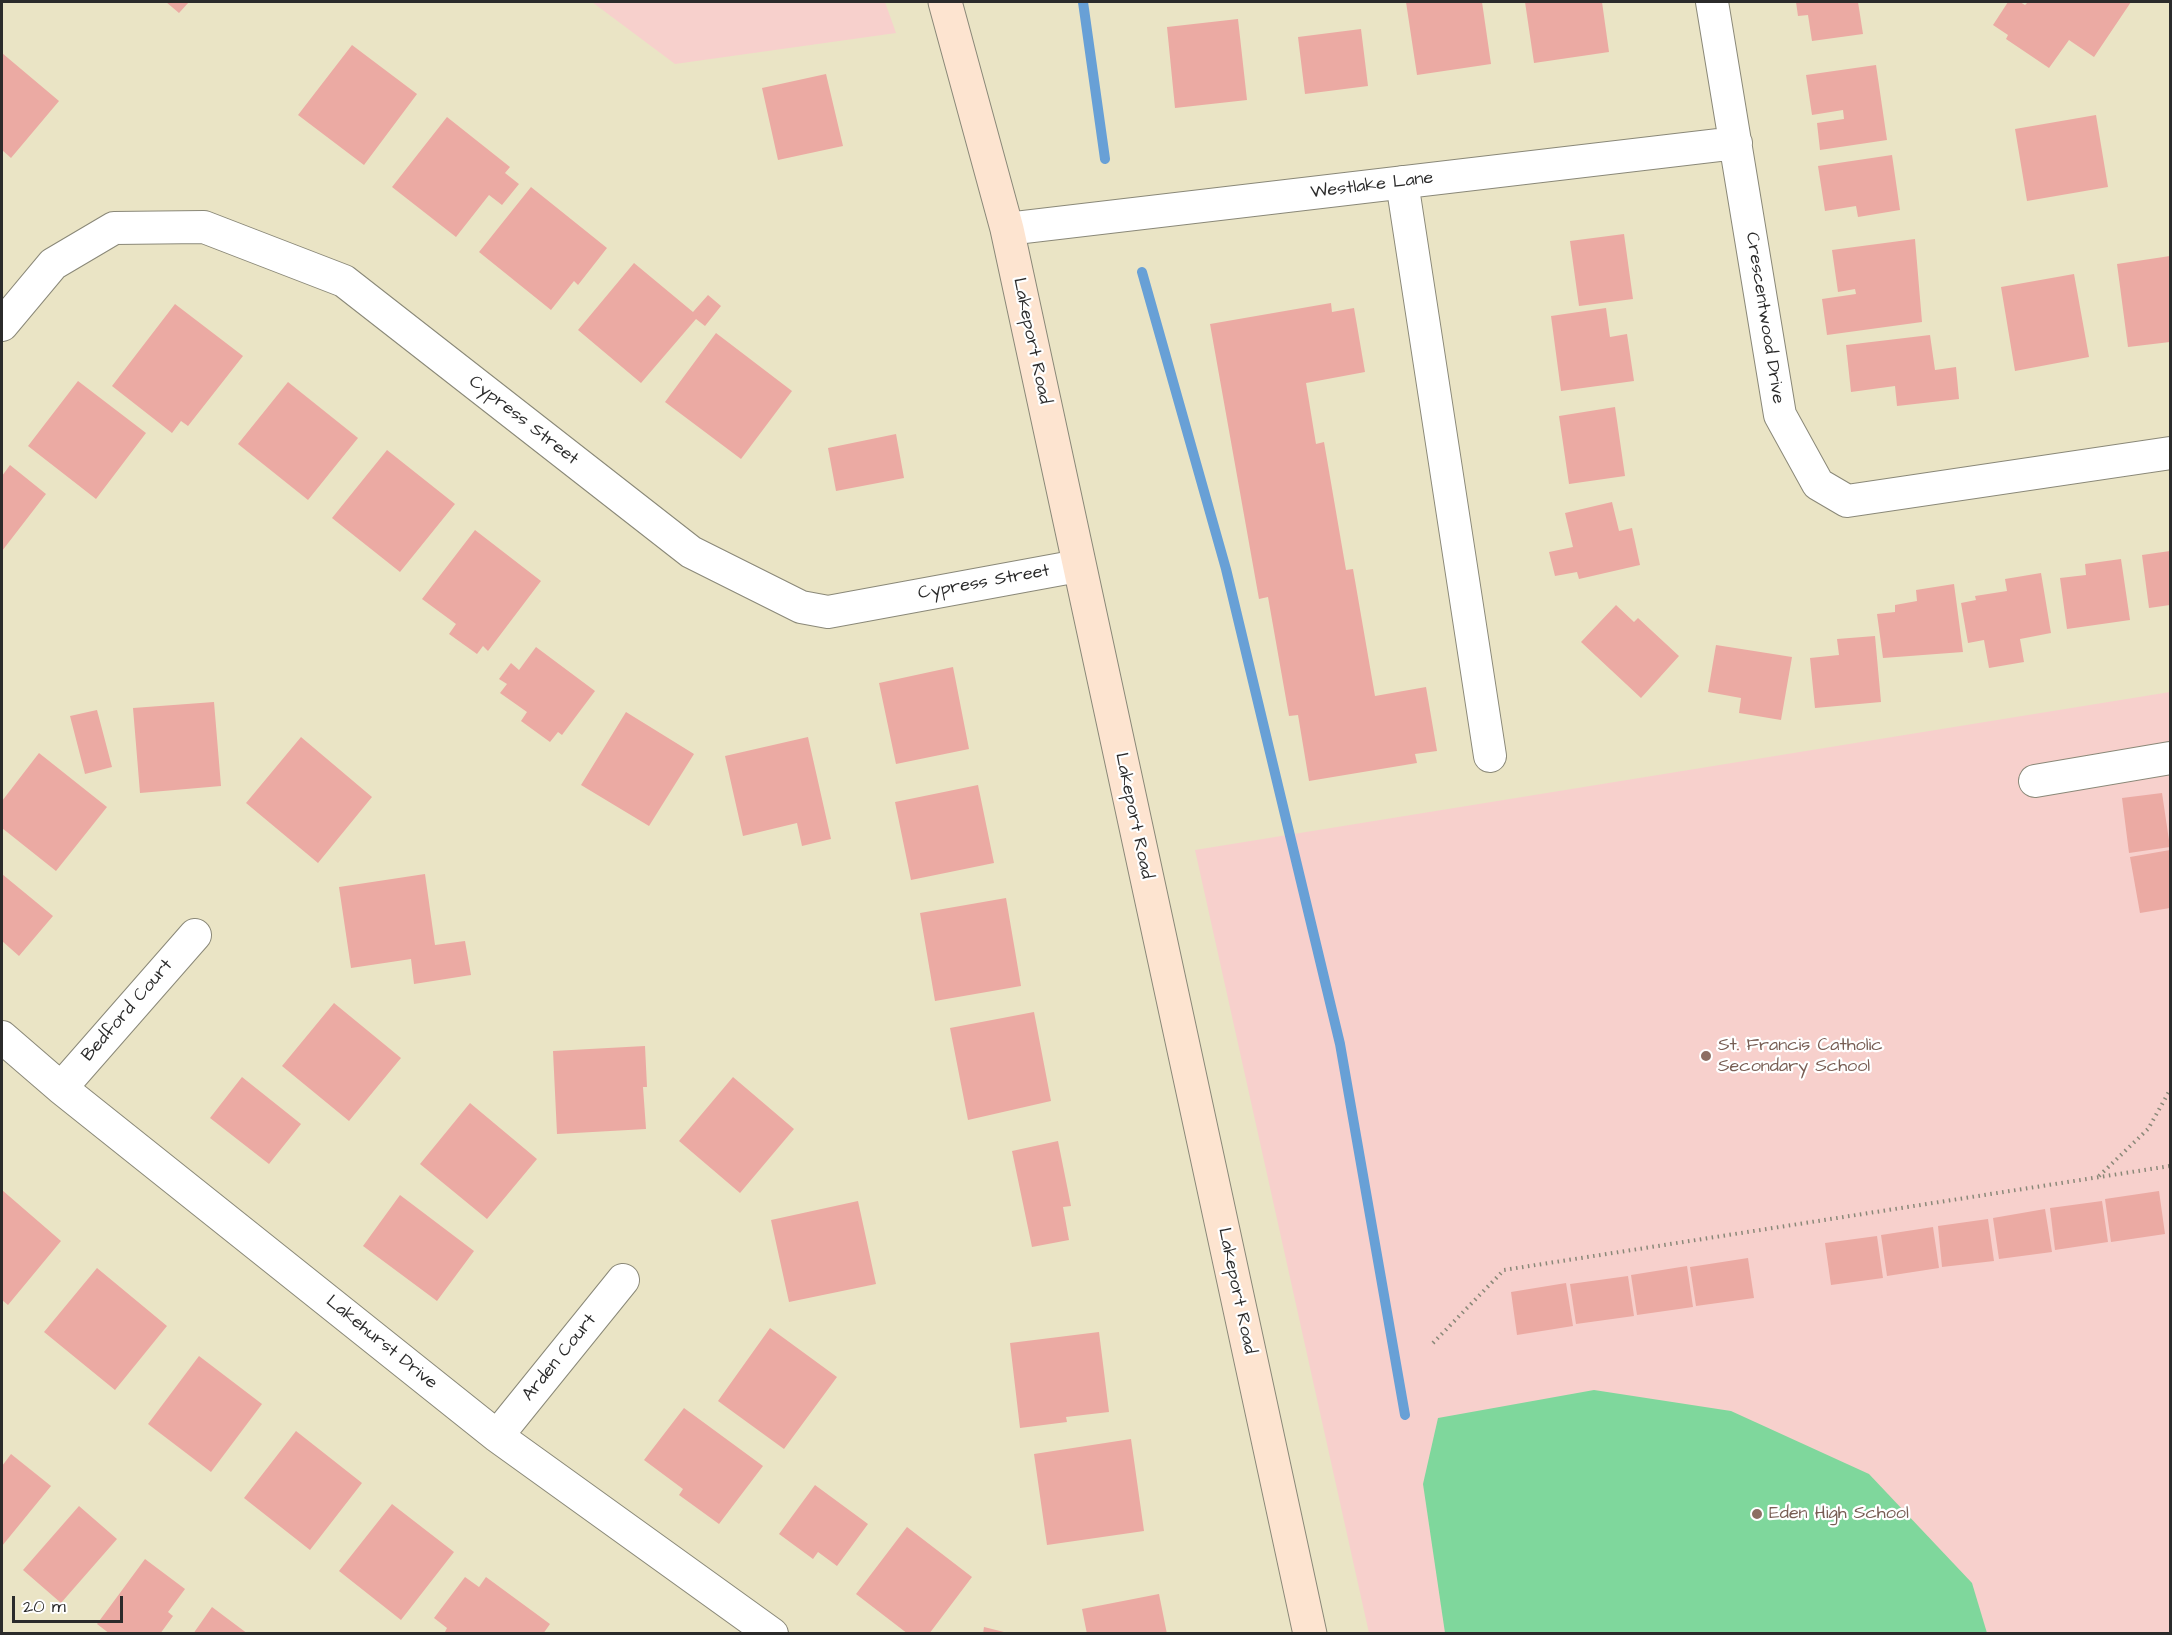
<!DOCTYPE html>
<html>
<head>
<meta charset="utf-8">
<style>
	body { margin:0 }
	#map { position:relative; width:2172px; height:1635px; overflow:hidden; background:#eae4c5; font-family:"Architects Daughter",sans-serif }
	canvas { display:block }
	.frame { position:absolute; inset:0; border:3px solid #2b2b2b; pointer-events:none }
	.scale { position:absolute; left:12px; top:1596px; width:111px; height:27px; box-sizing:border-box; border:3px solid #2b2b2b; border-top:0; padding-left:8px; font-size:18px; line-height:21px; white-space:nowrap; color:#2b2b2b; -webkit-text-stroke:4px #fff; paint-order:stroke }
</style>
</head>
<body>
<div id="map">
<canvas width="2172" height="1635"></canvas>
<div class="frame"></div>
<div class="scale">20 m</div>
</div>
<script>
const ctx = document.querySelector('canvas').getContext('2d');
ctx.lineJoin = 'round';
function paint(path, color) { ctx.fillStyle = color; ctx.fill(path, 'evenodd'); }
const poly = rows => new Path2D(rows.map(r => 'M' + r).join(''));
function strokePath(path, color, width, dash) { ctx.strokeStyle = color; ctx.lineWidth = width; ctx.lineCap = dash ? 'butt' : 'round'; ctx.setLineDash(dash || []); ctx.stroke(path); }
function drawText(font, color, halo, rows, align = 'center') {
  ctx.font = font + ' "Architects Daughter",sans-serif'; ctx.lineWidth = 4.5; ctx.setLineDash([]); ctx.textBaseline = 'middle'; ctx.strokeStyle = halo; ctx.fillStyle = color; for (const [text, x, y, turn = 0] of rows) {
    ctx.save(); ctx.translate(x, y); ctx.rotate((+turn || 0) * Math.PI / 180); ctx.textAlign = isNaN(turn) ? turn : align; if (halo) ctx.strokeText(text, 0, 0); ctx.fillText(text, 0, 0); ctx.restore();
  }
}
const built = poly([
	[592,2,885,2,896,33,675,64],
	[2170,692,2170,1633,1369,1633,1195,850]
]);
const green = poly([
	[1594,1390,1731,1411,1869,1474,1972,1583,1987,1633,1445,1633,1423,1484,1438,1418]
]);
const stream = poly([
	[1083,2,1105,159],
	[1142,272,1226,569,1340,1044,1405,1415]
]);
const building = poly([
	[166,2,189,2,179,13],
	[1406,2,1482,2,1491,64,1417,75],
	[1525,2,1602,2,1609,52,1534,63],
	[1796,2,1858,2,1863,34,1812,41,1808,15,1798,16],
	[2008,2,2020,2,2025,5,2028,2,2131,2,2094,57,2069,40,2049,68,2006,39,2008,35,1993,25],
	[1238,19,1247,100,1175,108,1167,27],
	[1361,29,1368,86,1305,94,1298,37],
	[352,45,417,94,364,165,298,115],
	[2,53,59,101,11,158,2,150],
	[1876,65,1887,140,1820,150,1817,123,1844,119,1843,110,1812,115,1806,75],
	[826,74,843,146,778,160,762,88],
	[2096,115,2108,187,2027,201,2015,129],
	[447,117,510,167,505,173,519,184,502,205,489,195,456,237,392,187],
	[1892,155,1900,210,1858,217,1856,206,1825,211,1818,166],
	[531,187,607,248,578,285,574,281,551,310,479,252],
	[1624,234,1633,299,1579,306,1570,241],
	[1915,239,1922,322,1827,335,1822,299,1856,294,1855,289,1838,292,1832,250],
	[2170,256,2170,342,2128,347,2117,264],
	[634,263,693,312,708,295,721,306,705,326,696,319,641,383,578,330],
	[2074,274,2089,357,2015,371,2001,287],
	[1331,303,1332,312,1354,308,1365,372,1306,383,1316,444,1324,442,1346,570,1353,569,1375,696,1426,687,1437,751,1415,754,1417,763,1309,781,1298,715,1289,716,1268,597,1259,599,1210,324],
	[175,304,243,356,188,426,181,421,172,433,112,386],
	[1606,308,1610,337,1627,334,1634,381,1561,391,1551,316],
	[716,333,792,391,741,459,665,402],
	[1930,335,1935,370,1956,367,1959,399,1897,406,1895,386,1851,392,1846,345],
	[78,381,146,433,96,499,28,446],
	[288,382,358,438,308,500,238,444],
	[1615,407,1625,476,1569,484,1559,416],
	[896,434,904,478,836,491,828,448],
	[387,450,455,504,400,572,332,518],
	[10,465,46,494,2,551,2,476],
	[1612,502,1619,531,1632,528,1640,565,1579,579,1577,572,1555,576,1549,552,1573,547,1565,513],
	[475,530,541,581,488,651,483,646,477,654,449,634,456,624,422,599],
	[2170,551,2170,605,2149,608,2142,555],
	[2121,559,2130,620,2067,629,2060,578,2086,575,2085,564],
	[2041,573,2051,633,2020,639,2024,662,1989,668,1984,640,1968,643,1961,603,1976,600,1975,596,2007,591,2005,579],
	[1954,584,1963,652,1883,658,1877,614,1895,612,1895,605,1917,601,1916,590],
	[1616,605,1634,622,1638,618,1679,656,1641,698,1581,642],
	[1875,636,1881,702,1815,708,1810,658,1839,655,1837,639],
	[1716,645,1792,657,1781,720,1739,713,1741,698,1708,692],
	[536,647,595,691,562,735,558,732,550,742,521,721,527,712,500,693,507,684,499,679,511,663,519,670],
	[953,667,969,749,896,764,879,683],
	[214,702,221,786,140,793,133,708],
	[97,710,112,767,85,774,70,716],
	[626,712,694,754,649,826,581,785],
	[301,737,372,797,318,863,246,803],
	[808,737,831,839,802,846,797,823,743,836,725,756],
	[39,753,107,807,56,871,2,828,2,801],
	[978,785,994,863,911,880,895,802],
	[2162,793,2170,847,2129,853,2122,798],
	[2170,850,2170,908,2140,913,2130,857],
	[2,874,53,916,19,956,2,941],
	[425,874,435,945,465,941,471,975,414,984,411,959,351,968,339,887],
	[1006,898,1021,986,935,1001,920,913],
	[334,1003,401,1058,349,1121,282,1066],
	[1034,1012,1051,1101,968,1120,950,1028],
	[645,1046,647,1087,643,1087,646,1129,557,1134,553,1051],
	[242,1077,301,1124,269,1164,210,1118],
	[733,1077,794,1129,740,1193,679,1141],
	[470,1103,537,1159,487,1219,420,1164],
	[1058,1141,1071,1206,1063,1207,1069,1240,1032,1247,1012,1151],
	[2,1190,61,1241,8,1305,2,1300],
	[2159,1191,2165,1234,2111,1242,2105,1199],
	[400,1195,474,1251,437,1301,363,1246],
	[858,1201,876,1284,789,1302,771,1220],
	[2102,1201,2108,1242,2055,1250,2050,1208],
	[2045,1209,2052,1252,1999,1259,1993,1218],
	[1988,1219,1994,1261,1942,1267,1938,1226],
	[1933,1227,1939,1268,1887,1276,1881,1235],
	[1877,1236,1883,1278,1831,1285,1825,1243],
	[1748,1258,1754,1298,1696,1306,1690,1267],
	[1687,1266,1693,1307,1637,1315,1631,1275],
	[97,1268,167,1326,115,1390,44,1332],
	[1628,1276,1634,1316,1576,1324,1570,1284],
	[1566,1283,1573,1326,1517,1335,1511,1292],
	[770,1328,837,1377,784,1449,718,1401],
	[1099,1332,1109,1412,1066,1417,1067,1422,1020,1428,1010,1343],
	[199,1356,262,1404,211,1472,148,1424],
	[684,1408,763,1466,719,1524,679,1495,683,1489,644,1460],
	[296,1431,362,1483,310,1550,244,1498],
	[1131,1439,1144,1531,1047,1545,1034,1454],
	[11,1454,51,1486,2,1546,2,1466],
	[815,1485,868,1524,837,1566,818,1552,813,1559,779,1534],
	[392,1504,454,1552,401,1620,339,1571],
	[79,1506,117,1539,61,1603,23,1570],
	[907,1527,972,1577,929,1634,908,1634,856,1594],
	[145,1559,185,1589,168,1612,173,1616,160,1634,110,1634,97,1624],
	[465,1577,479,1587,486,1577,550,1624,543,1634,444,1634,447,1628,434,1618],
	[1159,1594,1167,1634,1087,1634,1082,1609],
	[212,1607,248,1634,193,1634],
	[984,1627,1008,1633,1008,1634,983,1634]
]);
const path = poly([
	[2099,1176,2148,1129,2170,1090],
	[1433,1343,1504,1270,2170,1166]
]);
const minor = poly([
	[1712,2,1780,415,1818,484,1847,501,2170,453],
	[1402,182,1490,756],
	[1007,229,1736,143],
	[2,325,53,264,114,228,204,227,344,281,691,552,801,607,828,612,1078,566],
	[2035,781,2170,758],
	[2,1037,61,1088,497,1436,772,1634],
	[61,1088,195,935],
	[497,1436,623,1280]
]);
const secondary = poly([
	[945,2,1007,229,1310,1634]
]);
const markers = [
	[1706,1056,6,"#8d6e63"],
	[1757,1514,6,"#8d6e63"]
];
const streetNames = [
	["Westlake Lane",1372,186,-7],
	["Crescentwood Drive",1764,318,81],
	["Lakeport Road",1031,341,78],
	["Cypress Street",523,421,38],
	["Cypress Street",984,583,-10],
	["Lakeport Road",1133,816,78],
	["Bedford Court",128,1011,-49],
	["Lakeport Road",1236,1291,78],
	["Lakehurst Drive",381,1343,39],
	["Arden Court",560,1358,-51]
];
const educationNames = [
	["St. Francis Catholic",1718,1046],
	["Secondary School",1718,1067],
	["Eden High School",1769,1514]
];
paint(built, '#f7d0cc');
paint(green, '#7fd79c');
strokePath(stream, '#68a0d6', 10);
paint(building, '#ebaaa3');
strokePath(minor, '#8a8878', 34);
strokePath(secondary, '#8a8878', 35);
strokePath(path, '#8a8878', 4, [1.5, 4.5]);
strokePath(minor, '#fff', 32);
strokePath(secondary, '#fde4d0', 33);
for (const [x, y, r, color] of markers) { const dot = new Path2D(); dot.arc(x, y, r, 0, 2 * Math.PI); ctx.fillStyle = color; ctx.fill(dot); strokePath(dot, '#fff', 2); }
drawText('18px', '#2b2b2b', '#fff', streetNames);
drawText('18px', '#785e54', '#fff', educationNames, 'left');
</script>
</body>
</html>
